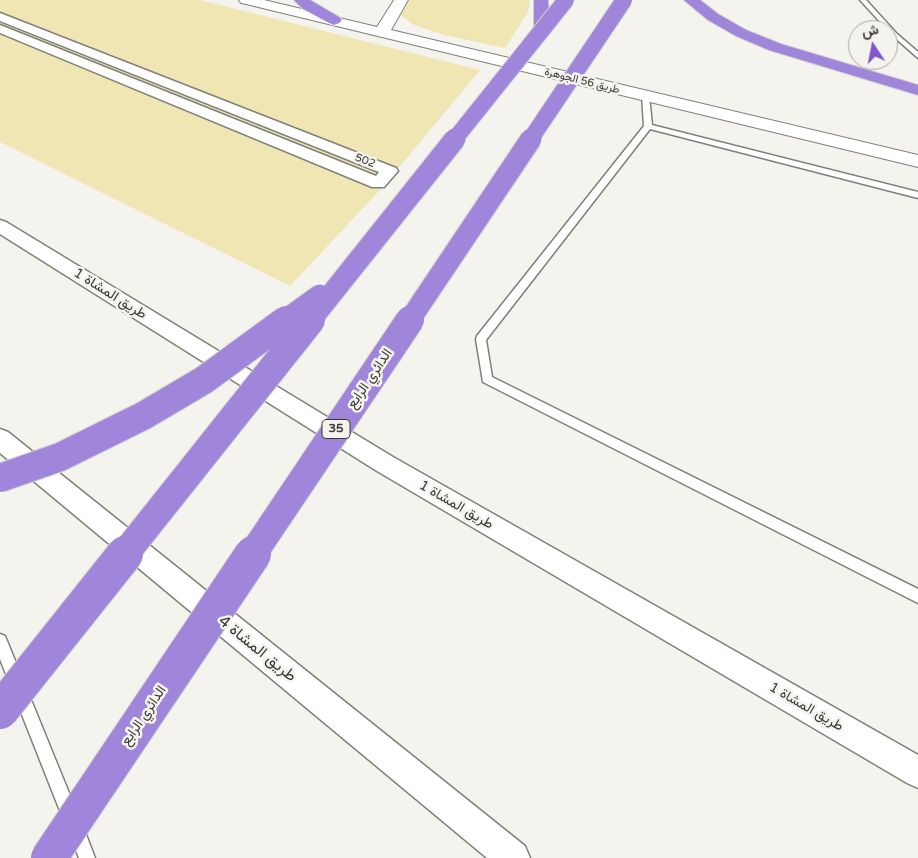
<!DOCTYPE html>
<html>
<head>
<meta charset="utf-8">
<style>
	body { margin:0 }
	#map { position:relative; width:918px; height:858px; overflow:hidden; background:#f4f3ed; font-family:"Varela Round",Vazirmatn,sans-serif }
	canvas { display:block }
	.north { position:absolute; left:848px; top:20px; width:50px; height:50px; box-sizing:border-box; background:#f4f3ed; border:1px solid #aaa9a4; border-radius:50%; rotate:349deg; font-size:14px; font-weight:700; line-height:20px; text-align:center; color:#3a3937 }
	.north::after { content:''; display:block; margin:auto; width:18px; height:22px; background:#8156d0; clip-path:polygon(50% 0,100% 100%,50% 72%,0 100%) }
</style>
</head>
<body>
<div id="map">
<canvas width="918" height="858"></canvas>
<div class="north">ش</div>
</div>
<script>
const ctx = document.querySelector('canvas').getContext('2d');
ctx.lineJoin = 'round';
function paint(path, color) { ctx.fillStyle = color; ctx.fill(path, 'evenodd'); }
const poly = rows => new Path2D(rows.map(r => 'M' + r).join(''));
function strokePath(path, color, width, dash) { ctx.strokeStyle = color; ctx.lineWidth = width; ctx.lineCap = dash ? 'butt' : 'round'; ctx.setLineDash(dash || []); ctx.stroke(path); }
function drawText(font, color, halo, rows, align = 'center') {
  ctx.font = font + ' "Varela Round",Vazirmatn,sans-serif'; ctx.lineWidth = 5; ctx.setLineDash([]); ctx.textBaseline = 'middle'; ctx.strokeStyle = halo; ctx.fillStyle = color; for (const [text, x, y, turn = 0] of rows) {
    ctx.save(); ctx.translate(x, y); ctx.rotate((+turn || 0) * Math.PI / 180); ctx.textAlign = isNaN(turn) ? turn : align; if (halo) ctx.strokeText(text, 0, 0); ctx.fillText(text, 0, 0); ctx.restore();
  }
}
const green = poly([
	[0,0,200,0,480,70,380,190,290,286,0,142],
	[410,0,530,0,528,12,505,48,444,35,412,24,401,15]
]);
const lane = poly([
	[860,0,866,0,897,34,918,52,918,58,893,36,860,0],
	[642,94,649,96,652,125,918,192,918,198,650,129,486,340,492,377,918,589,918,603,483,382,476,339,477,336,644,126,642,94],
	[0,634,5,636,78,815,76,821,70,823,64,821,0,659,0,634],
	[76,822,82,824,95,858,79,858,68,830,70,824,76,822]
]);
const street = poly([
	[0,13,396,168,398,171,384,187,372,187,0,33,0,25,376,176,379,172,0,21,0,13],
	[0,220,6,222,393,457,918,755,918,788,907,783,377,471,0,234,0,220],
	[0,429,8,432,525,846,530,858,487,858,0,453,0,429]
]);
const secondary = poly([
	[239,0,264,0,377,27,394,0,408,0,391,30,918,155,918,167,246,4,241,3,239,0]
]);
const highway = poly([
	[294,0,310,0,339,17,342,20,339,23,334,25,329,23,303,9,294,0],
	[534,0,548,0,550,32,547,35,542,37,537,35,534,32,534,0],
	[684,0,700,0,718,14,746,30,781,44,918,85,918,95,769,50,736,36,708,20,684,0]
]);
const highwayBridgeFar3 = poly([
	[454,140,566,0],
	[530,140,624,0]
]);
const highwayBridgeFar2 = poly([
	[284,321,320,295],
	[310,321,455,139],
	[409,321,531,139]
]);
const highwayBridgeFar1 = poly([
	[0,478,60,457,143,416,204,380,286,320],
	[124,555,311,320],
	[252,555,410,320]
]);
const highwayBridge = poly([
	[0,711,125,554],
	[49,858,253,554]
]);
const farStreetnames = [
	["طريق 56 الجوهرة",582,81,14],
	["502",365,161,21]
];
const shields = [
	[336,429,28]
];
const shieldNames = [
	["35",336,429]
];
const streetNames = [
	["طريق المشاة 1",110,294,32],
	["الدائري الرابع",370,379,-56],
	["طريق المشاة 1",456,505,30],
	["طريق المشاة 1",806,707,30],
	["الدائري الرابع",144,716,-56]
];
const nearStreetnames = [
	["طريق المشاة 4",257,649,39]
];
paint(green, '#efe6b3');
strokePath(lane, '#807f7a', 3);
strokePath(street, '#807f7a', 3);
strokePath(secondary, '#807f7a', 2);
strokePath(highway, '#d0cfcf', 2);
paint(lane, '#fff');
paint(street, '#fff');
paint(secondary, '#fff');
paint(highway, '#9f86da');
strokePath(highwayBridgeFar3, '#d0cfcf', 18, []);
strokePath(highwayBridgeFar2, '#d0cfcf', 23, []);
strokePath(highwayBridgeFar1, '#d0cfcf', 30, []);
strokePath(highwayBridge, '#d0cfcf', 38, []);
strokePath(highwayBridgeFar3, '#9f86da', 16);
strokePath(highwayBridgeFar2, '#9f86da', 21);
strokePath(highwayBridgeFar1, '#9f86da', 28);
strokePath(highwayBridge, '#9f86da', 36);
drawText('11px', '#3a3937', '#f4f3ed', farStreetnames);
for (const [x, y, w] of shields) { const box = new Path2D(); box.roundRect(x - w / 2, y - 9.5, w, 19, 4); ctx.fillStyle = '#f4f3ed'; ctx.fill(box); strokePath(box, '#3a3937', 1); }
drawText('bold 12px', '#3a3937', null, shieldNames);
drawText('14px', '#3a3937', '#f4f3ed', streetNames);
drawText('16px', '#3a3937', '#f4f3ed', nearStreetnames);
</script>
</body>
</html>
